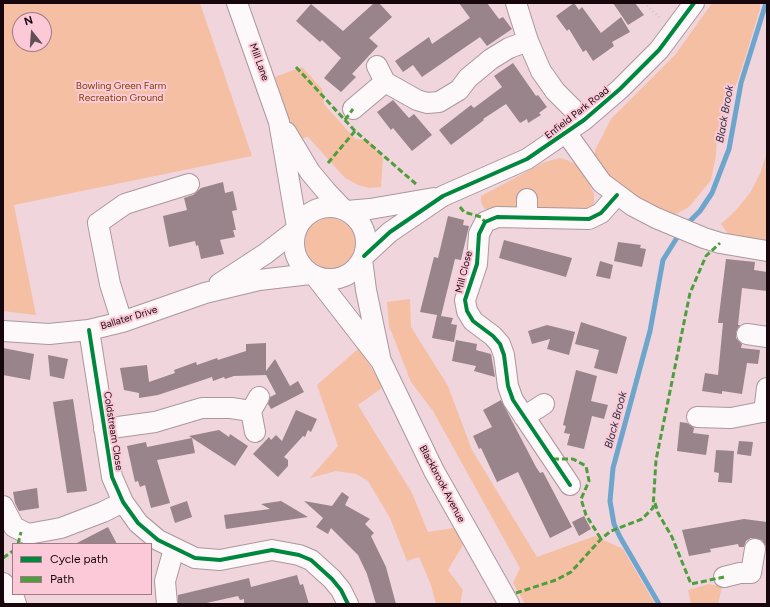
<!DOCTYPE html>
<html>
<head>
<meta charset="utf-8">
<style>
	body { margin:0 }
	#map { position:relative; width:770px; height:607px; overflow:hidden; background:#f0d5dd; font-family:Figtree,sans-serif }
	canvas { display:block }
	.frame { position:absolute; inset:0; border:4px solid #17070d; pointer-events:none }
	.legend { position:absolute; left:12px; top:543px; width:140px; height:52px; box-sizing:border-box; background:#fcc9d8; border:1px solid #a07b87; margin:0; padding:5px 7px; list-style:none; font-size:12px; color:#17070d }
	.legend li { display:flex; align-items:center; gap:8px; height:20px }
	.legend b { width:20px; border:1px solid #a07b87 }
	.north { position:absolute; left:12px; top:12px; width:40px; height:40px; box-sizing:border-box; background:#fcc9d8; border:1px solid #a07b87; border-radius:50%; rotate:343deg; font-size:11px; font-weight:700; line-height:16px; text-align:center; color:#17070d }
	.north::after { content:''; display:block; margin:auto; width:14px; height:18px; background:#634f56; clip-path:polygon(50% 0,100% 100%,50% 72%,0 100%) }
</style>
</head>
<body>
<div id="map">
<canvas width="770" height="607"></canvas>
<div class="frame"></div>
<ul class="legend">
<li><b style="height:5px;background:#00873e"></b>Cycle path</li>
<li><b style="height:5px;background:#4e9e3e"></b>Path</li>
</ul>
<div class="north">N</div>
</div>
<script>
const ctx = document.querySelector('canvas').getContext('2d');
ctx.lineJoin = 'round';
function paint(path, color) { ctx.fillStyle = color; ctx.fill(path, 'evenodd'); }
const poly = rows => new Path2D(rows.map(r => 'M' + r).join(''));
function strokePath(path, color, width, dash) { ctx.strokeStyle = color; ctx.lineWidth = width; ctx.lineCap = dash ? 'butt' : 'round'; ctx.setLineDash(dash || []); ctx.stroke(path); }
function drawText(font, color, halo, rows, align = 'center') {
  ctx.font = font + ' Figtree,sans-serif'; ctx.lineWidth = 4; ctx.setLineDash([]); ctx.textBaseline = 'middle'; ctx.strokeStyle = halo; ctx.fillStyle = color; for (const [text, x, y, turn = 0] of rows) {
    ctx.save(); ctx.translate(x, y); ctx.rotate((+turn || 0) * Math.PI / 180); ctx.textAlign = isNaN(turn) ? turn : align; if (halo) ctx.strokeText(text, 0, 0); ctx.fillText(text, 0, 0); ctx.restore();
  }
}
const green = poly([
	[3,3,200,3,252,156,14,205,36,315,3,311],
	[20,20,44,20,44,44,20,44],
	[712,3,760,3,760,9,741,71,717,136,716,155,711,180,689,207,672,216,647,204,620,185,603,170,595,158,595,150,611,119,675,55],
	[302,67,322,89,324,104,355,139,368,140,383,158,381,187,369,188,358,185,345,178,308,137,296,140,275,77],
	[767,152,767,244,730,237,721,224,736,210,750,193,760,174],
	[560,158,567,160,575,164,584,174,594,194,594,203,591,209,541,210,537,206,489,211,484,208,481,202,481,196,545,162],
	'305 243a25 25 0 1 1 50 0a25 25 0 1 1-50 0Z',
	[410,299,411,327,448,386,472,450,537,557,595,536,623,549,655,604,525,604,513,583,520,568,433,411,411,382,389,326,387,302],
	[359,348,383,387,358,405,412,493,428,532,454,528,464,543,448,570,463,590,460,604,436,604,431,585,419,557,407,561,390,518,368,481,356,474,336,471,310,478,338,446,317,385],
	[709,584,722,587,718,604,691,604,688,590]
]);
const stream = poly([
	[690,221,700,211,712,193,729,149,741,83,766,3],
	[659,604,620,537,614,524,610,501,613,468,650,331,663,260,678,236]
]);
const building = poly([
	[374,3,379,3,392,17,369,38,378,46,352,74,356,77,341,92,324,78,341,58,322,40,320,42,296,21,311,4,343,31],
	[459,3,487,3,499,19,503,17,512,29,487,46,480,37,422,77,413,65,403,72,395,61,429,37,432,44,470,18],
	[574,3,579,10,582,7,601,33,621,17,630,32,612,42,614,46,593,61,586,50,583,52,569,29,567,31,556,16],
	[613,3,635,3,644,15,628,25],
	[513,63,536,96,538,95,547,107,539,113,541,115,528,123,527,119,520,123,506,104,483,119,484,120,451,145,439,130,471,105,474,108,502,87,494,76],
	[393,100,409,118,414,114,432,135,412,151,393,128,391,130,377,112],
	[223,182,225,193,233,191,237,210,232,211,236,230,233,230,235,237,220,240,224,254,201,259,198,245,196,246,195,241,169,247,163,216,187,210,184,198,193,195,201,188],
	[448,216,464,220,463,225,469,226,461,260,455,259,441,316,453,318,451,324,457,325,454,342,432,338,437,315,420,312,434,257,438,258],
	[504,240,572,258,566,277,499,258],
	[618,242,641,245,640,248,646,249,642,267,614,261],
	[726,259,755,262,754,270,767,272,767,291,742,288,738,325,740,325,736,332,736,338,742,344,741,348,760,350,758,364,747,363,742,394,722,391,722,394,702,391,705,373,718,375,723,323,718,323],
	[600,261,613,265,610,279,596,276],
	[581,322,627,337,617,374,594,368,599,350,575,344],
	[547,325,575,332,569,355,547,349,550,339,532,344,528,331],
	[456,340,477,344,476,350,491,354,495,377,474,371,476,366,452,361],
	[266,343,266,371,275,359,290,386,298,381,304,392,271,409,268,404,270,397,276,394,266,375,234,376,225,379,224,377,213,381,212,377,158,395,139,398,139,393,124,390,120,368,147,365,149,382,175,373,174,370,196,362,197,365,217,358,218,360,246,351,246,344],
	[3,348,34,354,30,380,3,375],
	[48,355,68,359,64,379,50,376],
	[576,370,597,376,591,401,608,405,604,419,592,416,584,449,567,445,570,434,564,433,566,426,563,425],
	[73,399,87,491,67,493,53,402],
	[501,400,536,467,540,473,543,472,572,527,550,538,518,472,497,482,481,448,479,449,473,436,492,427,483,410],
	[296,410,317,419,311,432,308,430,305,437,303,436,284,457,288,460,288,466,278,477,253,454,269,437,271,440,276,435,282,441],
	[680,422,687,423,694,428,693,433,709,435,706,455,677,451],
	[219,430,229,437,230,434,248,446,235,466,189,436],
	[192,438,195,453,157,460,170,503,151,508,145,485,140,487,138,481,135,482,127,446,146,442,147,447],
	[739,441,753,442,751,456,737,454],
	[716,450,734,451,732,483,718,482,719,473,714,472],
	[37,488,39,508,19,511,15,503,13,492],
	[342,492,349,497,345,505,370,519,365,524,374,533,371,536,386,567,396,604,376,604,367,574,358,555,331,528,328,534,316,527,323,518,304,501,332,506],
	[187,501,192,517,175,523,170,507],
	[281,501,308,517,226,529,224,515,270,509,261,504],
	[584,516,591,529,579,536,572,522],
	[744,519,767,522,767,548,762,540,751,538,746,541,744,547,739,547,738,544,710,549,711,552,689,556,682,530],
	[108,527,117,544,75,544],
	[297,575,300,585,303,584,309,604,244,604,244,599,240,600,238,596,202,604,178,604,178,595,249,578,251,587]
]);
const path = poly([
	[644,3,661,19]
]);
const minor = poly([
	[237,3,279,122,297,227],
	[516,3,528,41,541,71,555,91,584,120],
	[385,82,417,100,427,103,439,102,459,90,468,78,491,59,509,48,528,41],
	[353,109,385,82,377,66],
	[286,132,310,172,326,191,343,209],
	[567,134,602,183,633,206,656,218,704,238,720,243,767,251],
	'294 243a36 36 0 1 1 72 0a36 36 0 1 1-72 0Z',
	[347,211,370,209,434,198],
	[527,218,527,199],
	[364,256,390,232,443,196,527,159,584,120,620,89,659,50,694,3],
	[362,259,366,290,380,357],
	[315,276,381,361,434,471,509,604],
	[219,284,265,254,296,230],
	[122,322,110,284,98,223,125,204,189,184],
	[89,330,112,477,123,502,138,523,158,540,195,558,220,560,272,550,299,555,311,560,332,579,341,590,348,604],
	[3,331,49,334,89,330,122,322,205,293,259,280,310,274],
	[747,334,767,337],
	[764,412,767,388],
	[524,417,544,404],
	[697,417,731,418,767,411],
	[104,429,155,422,202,408,231,408,251,411],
	[255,432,251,411,259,397],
	[570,485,513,400,508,386,504,355,500,344,493,336,473,321,467,311,465,300,477,264,479,234,485,222,497,217,589,219,601,213,617,195],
	[3,506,14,527,28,534,61,528,103,512,123,502],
	[724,577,740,573,751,573,755,549],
	[3,583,13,595,16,604],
	[167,604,165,581,174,549]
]);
const quiet = poly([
	[296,67,355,131,416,184],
	[345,120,353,109],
	[328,163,355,131],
	[460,207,464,212,481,217,485,222],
	[553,459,573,459,586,466,589,481,581,499,586,515,601,539],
	[655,503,658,513,672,537,691,584,724,577],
	[18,544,21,532],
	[3,558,13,551],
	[516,593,556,580,571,572,601,539,611,531,642,519,653,508,656,460,690,293,706,256,720,243]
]);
const cycleway = poly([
	[364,256,390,232,443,196,527,159,584,120,620,89,659,50,694,3],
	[89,330,112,477,123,502,138,523,158,540,195,558,220,560,272,550,299,555,311,560,332,579,341,590,348,604],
	[570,485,513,400,508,386,504,355,500,344,493,336,473,321,467,311,465,300,477,264,479,234,485,222,497,217,589,219,601,213,617,195]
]);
const streetNames = [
	["Mill Lane",259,62,70],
	["Enfield Park Road",577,113,-38],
	["Mill Close",464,272,-76],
	["Ballater Drive",129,318,-17],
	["Coldstream Close",113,431,81],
	["Blackbrook Avenue",442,484,62]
];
const parkNames = [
	["Bowling Green Farm",121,86],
	["Recreation Ground",121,98]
];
const waterNames = [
	["Black Brook",725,114,-80],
	["Black Brook",616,420,-75]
];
paint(green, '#f4bfa3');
strokePath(stream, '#6ea5cc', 5);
paint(building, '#98848a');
strokePath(minor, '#ab979d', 22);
strokePath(path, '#cfc7c9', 2.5, [1, 3]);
strokePath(minor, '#fdf9fa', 20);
strokePath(quiet, '#4e9e3e', 3, [6, 3]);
strokePath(cycleway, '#00873e', 4);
drawText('10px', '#17070d', '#fcc9d8', streetNames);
drawText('10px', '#7e4302', '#fcc9d8', parkNames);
drawText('italic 11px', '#1c303d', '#fcc9d8', waterNames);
</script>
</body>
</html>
